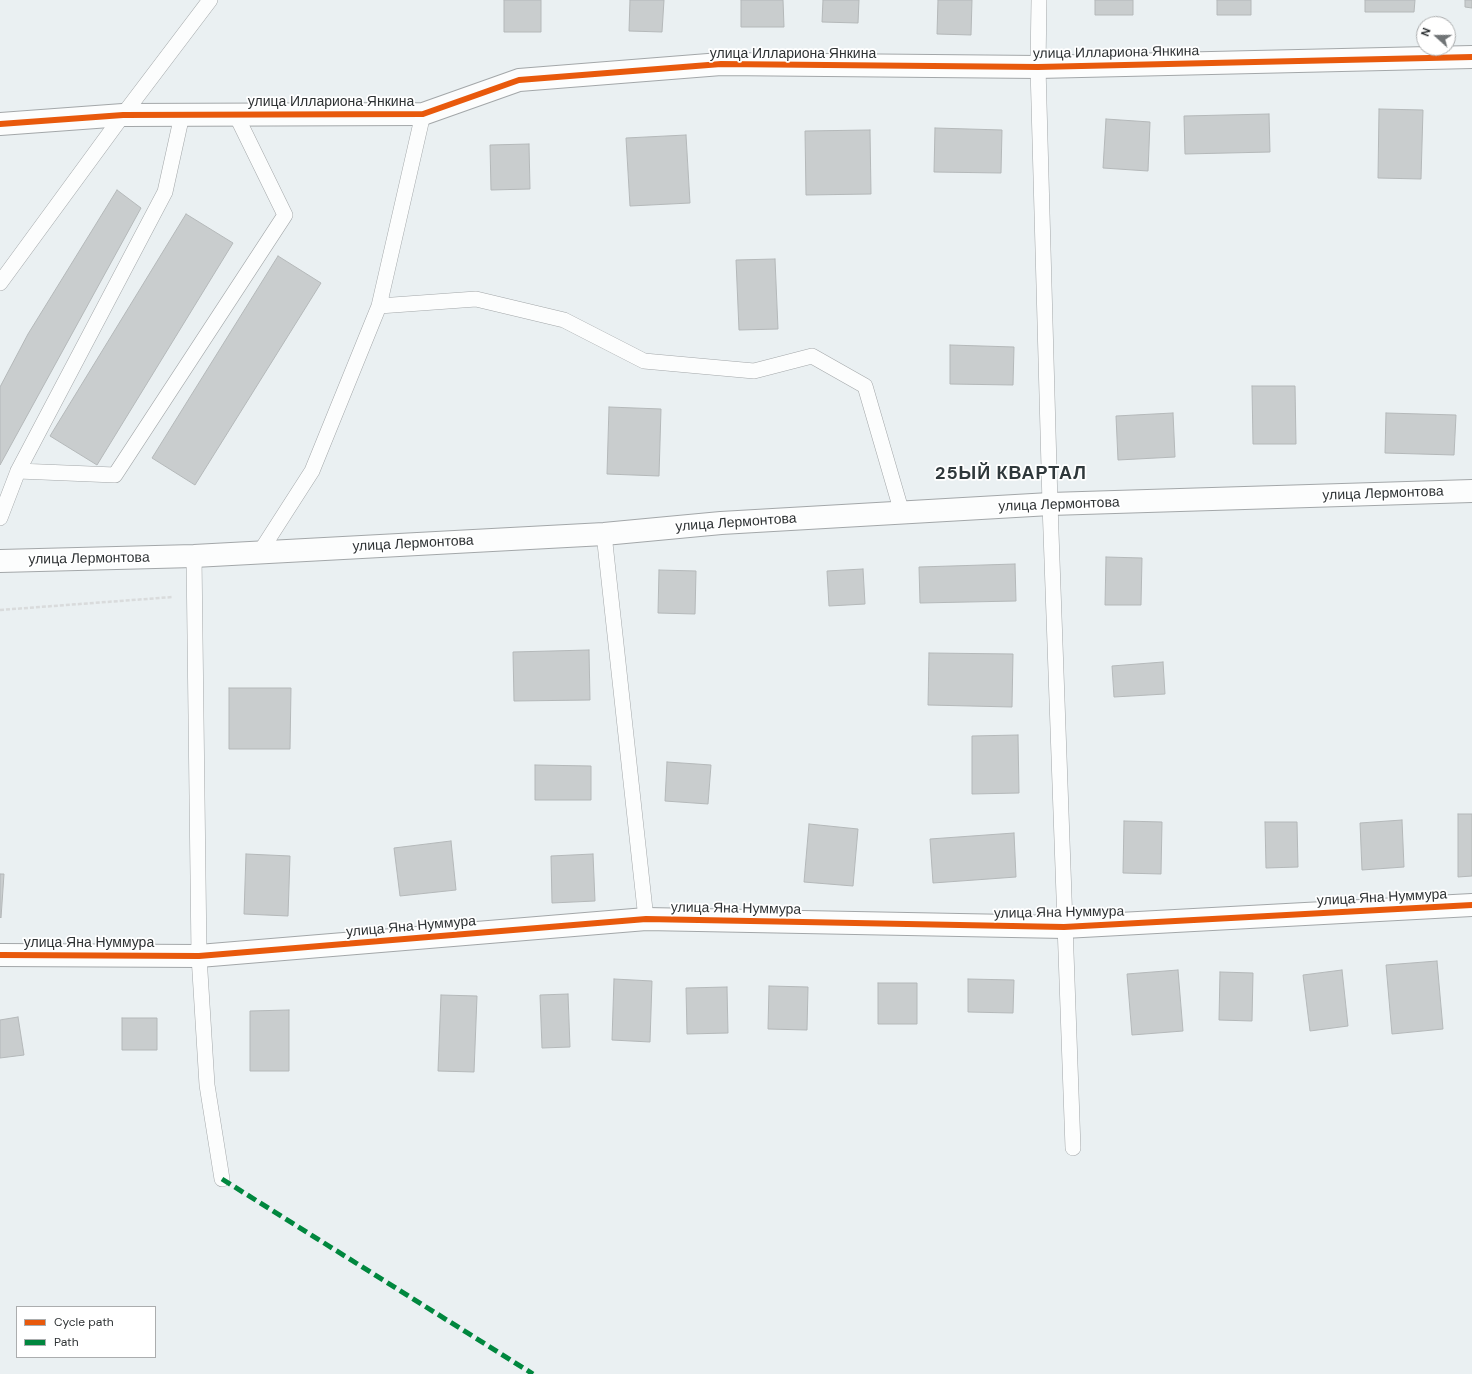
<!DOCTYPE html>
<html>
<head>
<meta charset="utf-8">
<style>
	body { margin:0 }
	#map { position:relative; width:1472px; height:1374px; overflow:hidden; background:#eaf0f2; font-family:"DM Sans",sans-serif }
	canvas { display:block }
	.legend { position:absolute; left:16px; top:1306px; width:140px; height:52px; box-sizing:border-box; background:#fff; border:1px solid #abadae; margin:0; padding:5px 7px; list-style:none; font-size:12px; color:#2e3234 }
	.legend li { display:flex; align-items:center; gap:8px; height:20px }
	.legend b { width:20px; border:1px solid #abadae }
	.north { position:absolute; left:1416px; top:16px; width:40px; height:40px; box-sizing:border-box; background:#fff; border:1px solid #abadae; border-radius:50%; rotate:291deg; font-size:11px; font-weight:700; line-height:16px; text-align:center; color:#2e3234 }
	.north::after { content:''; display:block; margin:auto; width:14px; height:18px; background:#707476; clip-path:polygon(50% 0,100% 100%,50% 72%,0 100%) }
</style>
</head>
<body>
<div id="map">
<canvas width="1472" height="1374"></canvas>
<ul class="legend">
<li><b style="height:5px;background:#e8590c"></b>Cycle path</li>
<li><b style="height:5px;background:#00873e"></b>Path</li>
</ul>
<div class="north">N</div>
</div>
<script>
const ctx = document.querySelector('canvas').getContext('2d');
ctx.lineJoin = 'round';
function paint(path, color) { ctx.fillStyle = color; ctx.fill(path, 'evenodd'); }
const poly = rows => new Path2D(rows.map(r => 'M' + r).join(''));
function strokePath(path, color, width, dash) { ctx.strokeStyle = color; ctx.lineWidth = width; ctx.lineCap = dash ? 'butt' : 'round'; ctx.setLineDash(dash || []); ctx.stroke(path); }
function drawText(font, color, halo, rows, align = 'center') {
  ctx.font = font + ' "DM Sans",sans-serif'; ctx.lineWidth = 3.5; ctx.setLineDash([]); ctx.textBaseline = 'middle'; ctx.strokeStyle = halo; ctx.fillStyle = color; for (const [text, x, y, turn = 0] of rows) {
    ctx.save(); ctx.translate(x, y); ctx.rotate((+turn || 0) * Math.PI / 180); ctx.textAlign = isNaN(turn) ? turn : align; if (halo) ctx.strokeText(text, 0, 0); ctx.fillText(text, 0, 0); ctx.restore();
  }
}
const building = poly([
	[504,0,541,0,541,32,504,32,504,0],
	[630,0,664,0,662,32,629,31,630,0],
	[741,0,783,0,784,27,741,27,741,0],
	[823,0,859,0,858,23,822,22,823,0],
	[938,0,972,0,971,35,937,34,938,0],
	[1095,0,1133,0,1133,15,1095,15,1095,0],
	[1217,0,1251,0,1251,15,1217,15,1217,0],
	[1365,0,1415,0,1414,12,1365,12,1365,0],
	[1465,0,1472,0,1472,8,1465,7,1465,0],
	[1379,109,1423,110,1421,179,1378,178,1379,109],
	[1269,114,1270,152,1185,154,1184,116,1269,114],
	[1106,119,1150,122,1148,171,1103,168,1106,119],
	[935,128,1002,130,1001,173,934,172,935,128],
	[870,130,871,194,806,195,805,131,870,130],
	[686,135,690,203,630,206,626,138,686,135],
	[529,144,530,189,491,190,490,145,529,144],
	[117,190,141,208,0,465,0,387,28,334,117,190],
	[186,214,233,243,97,465,50,436,186,214],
	[278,256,321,283,195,485,152,458,278,256],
	[775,259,778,329,739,330,736,260,775,259],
	[950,345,1014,347,1013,385,950,384,950,345],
	[1252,386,1295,386,1296,444,1253,444,1252,386],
	[609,407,661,409,659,476,607,474,609,407],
	[1173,413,1175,457,1118,460,1116,416,1173,413],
	[1386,413,1456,415,1454,455,1385,453,1386,413],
	[1106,557,1142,558,1141,605,1105,605,1106,557],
	[1015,564,1016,601,920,603,919,567,1015,564],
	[863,569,865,604,829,606,827,571,863,569],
	[659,570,696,571,695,614,658,613,659,570],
	[589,650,590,700,514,701,513,652,589,650],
	[929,653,1013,654,1012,707,928,705,929,653],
	[1163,662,1165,694,1114,697,1112,666,1163,662],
	[229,688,291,688,290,749,229,749,229,688],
	[1018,735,1019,793,972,794,972,736,1018,735],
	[667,762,711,765,708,804,665,801,667,762],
	[535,765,591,766,591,800,535,800,535,765],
	[1458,814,1472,814,1472,876,1458,877,1458,814],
	[1402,820,1404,867,1362,870,1360,823,1402,820],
	[1124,821,1162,822,1161,874,1123,873,1124,821],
	[1265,822,1297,822,1298,867,1266,868,1265,822],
	[809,824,858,829,853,886,804,882,809,824],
	[1014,833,1016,877,933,883,930,839,1014,833],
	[451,841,456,890,400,896,394,848,451,841],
	[246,854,290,856,288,916,244,914,246,854],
	[593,854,595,901,552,903,551,856,593,854],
	[0,874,4,874,1,918,0,917,0,874],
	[1437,961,1443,1029,1392,1034,1386,965,1437,961],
	[1178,970,1183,1031,1132,1035,1127,974,1178,970],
	[1342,970,1348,1026,1310,1031,1303,975,1342,970],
	[1220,972,1253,973,1252,1021,1219,1020,1220,972],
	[614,979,652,981,650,1042,612,1040,614,979],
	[968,979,1014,980,1013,1013,968,1012,968,979],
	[878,983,917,983,917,1024,878,1024,878,983],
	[769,986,808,987,807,1030,768,1029,769,986],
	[727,987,728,1033,687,1034,686,988,727,987],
	[568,994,570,1047,542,1048,540,995,568,994],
	[441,995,477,996,474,1072,438,1071,441,995],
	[289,1010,289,1071,250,1071,250,1011,289,1010],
	[18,1017,24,1055,0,1058,0,1020,18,1017],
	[122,1018,157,1018,157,1050,122,1050,122,1018]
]);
const path = poly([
	[0,610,173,597]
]);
const lane = poly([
	[1039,0,1038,67,1050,504,1073,1148],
	[0,283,123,115,210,0],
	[379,306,476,299,564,320,644,361,754,371,812,356,865,386,902,513],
	[18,471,115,475,285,215,236,115],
	[0,518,18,471,165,192,182,115],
	[604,534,646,919],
	[260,552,312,471,379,306,423,114],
	[194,556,199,956,207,1085,222,1179]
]);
const street = poly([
	[0,124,123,115,423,114,519,80,721,64,1038,67,1472,57],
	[0,955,199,956,646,919,1064,927,1472,905]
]);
const secondary = poly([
	[0,561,194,556,604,534,721,523,1050,504,1472,491]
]);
const quiet = poly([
	[222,1179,533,1374]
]);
const cycleway = poly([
	[0,124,123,115,423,114,519,80,721,64,1038,67,1472,57],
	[0,955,199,956,646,919,1064,927,1472,905]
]);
const streetNames = [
	["улица Иллариона Янкина",1116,53,-1],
	["улица Иллариона Янкина",793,54],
	["улица Иллариона Янкина",331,102],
	["улица Лермонтова",1383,494,-2],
	["улица Лермонтова",1059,505,-2],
	["улица Лермонтова",736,523,-4],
	["улица Лермонтова",413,544,-3],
	["улица Лермонтова",89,559,-1],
	["улица Яна Нуммура",1382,898,-3],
	["улица Яна Нуммура",736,909,1],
	["улица Яна Нуммура",1059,913,-1],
	["улица Яна Нуммура",411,927,-5],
	["улица Яна Нуммура",89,943]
];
const districtNames = [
	["25ЫЙ КВАРТАЛ",1011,474]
];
paint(building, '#c9cdce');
strokePath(building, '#b4b8b9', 1);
strokePath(lane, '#a3a7a9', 16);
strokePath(street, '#a3a7a9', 24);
strokePath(secondary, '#a3a7a9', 24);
strokePath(path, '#d9dbdc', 2.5, [4, 2]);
strokePath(lane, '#fcfdfd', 15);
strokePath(street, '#fcfdfd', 22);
strokePath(secondary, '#fcfdfd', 22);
strokePath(quiet, '#00873e', 5, [10, 5]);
strokePath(cycleway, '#e8590c', 6);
drawText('14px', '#2e3234', '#fff', streetNames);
ctx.letterSpacing = '1px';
drawText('bold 18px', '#2f383b', '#fff', districtNames);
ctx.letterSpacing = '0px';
</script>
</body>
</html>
